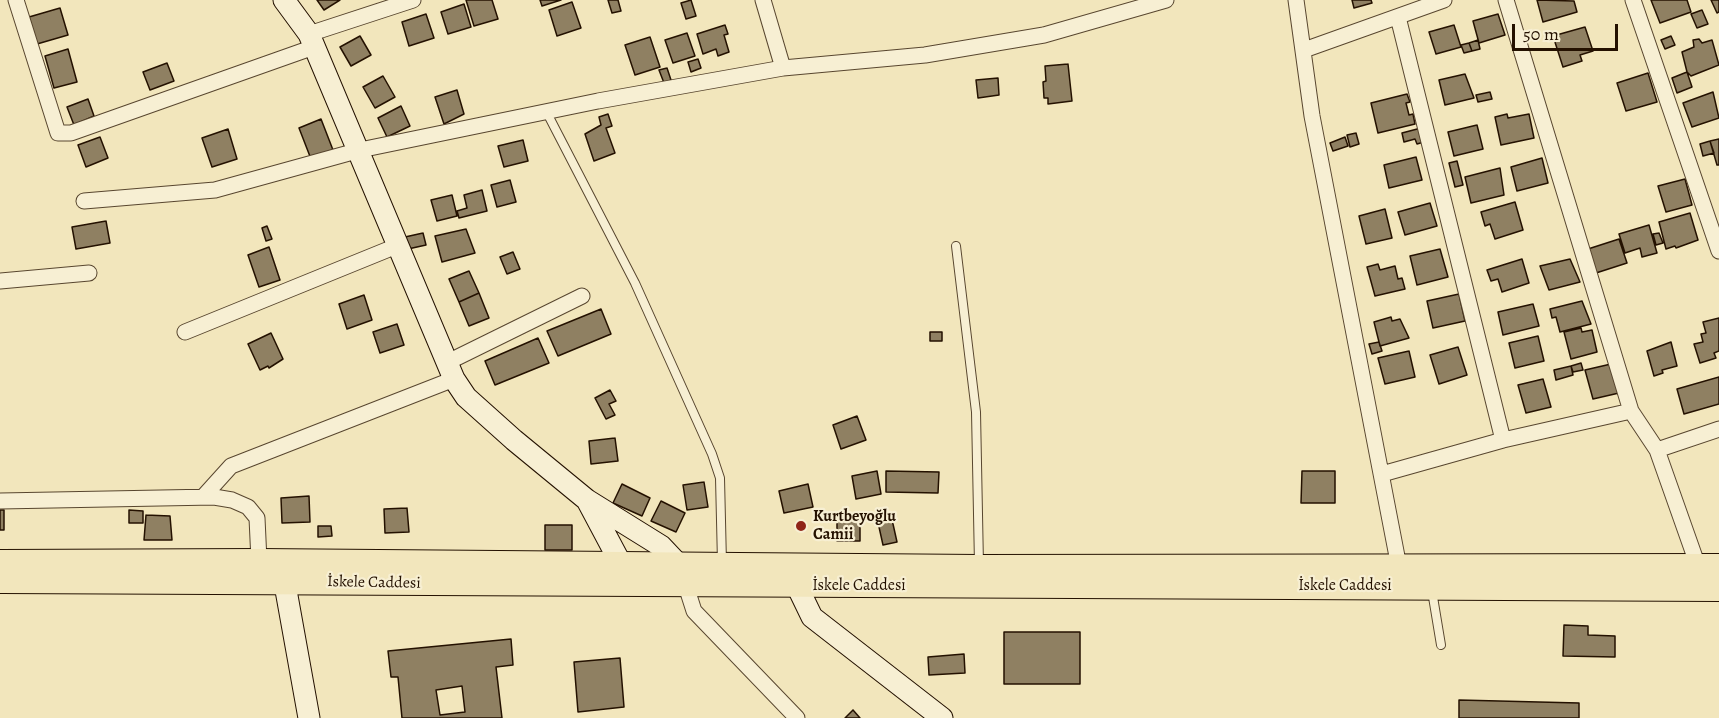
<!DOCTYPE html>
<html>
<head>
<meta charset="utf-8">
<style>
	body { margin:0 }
	#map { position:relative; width:1719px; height:718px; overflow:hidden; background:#f2e6bc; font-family:Alegreya,serif }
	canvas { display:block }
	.scale { position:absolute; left:1512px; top:24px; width:106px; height:27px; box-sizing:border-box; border:3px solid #241100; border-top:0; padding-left:8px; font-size:18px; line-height:21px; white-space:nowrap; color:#241100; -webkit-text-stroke:4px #f7efd3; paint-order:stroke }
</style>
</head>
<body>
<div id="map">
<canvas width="1719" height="718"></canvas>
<div class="scale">50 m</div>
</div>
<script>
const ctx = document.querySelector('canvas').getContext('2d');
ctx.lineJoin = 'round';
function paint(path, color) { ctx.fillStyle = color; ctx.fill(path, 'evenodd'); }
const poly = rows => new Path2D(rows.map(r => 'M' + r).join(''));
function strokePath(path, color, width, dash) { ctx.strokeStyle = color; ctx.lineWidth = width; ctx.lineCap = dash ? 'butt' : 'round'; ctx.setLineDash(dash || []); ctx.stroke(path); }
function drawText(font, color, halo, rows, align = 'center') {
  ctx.font = font + ' Alegreya,serif'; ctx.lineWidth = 4.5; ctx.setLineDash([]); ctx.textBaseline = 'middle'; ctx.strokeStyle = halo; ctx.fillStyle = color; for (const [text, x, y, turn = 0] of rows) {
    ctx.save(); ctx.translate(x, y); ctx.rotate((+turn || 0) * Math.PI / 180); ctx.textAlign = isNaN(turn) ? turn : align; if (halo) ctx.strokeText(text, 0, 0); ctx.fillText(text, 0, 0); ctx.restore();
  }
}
const building = poly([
	[317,0,340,0,324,10,317,0],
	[466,0,492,0,498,19,474,26,466,0],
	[540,0,561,0,542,6,540,0],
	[608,0,618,0,621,11,612,13,608,0],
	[691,0,696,16,686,19,681,3,691,0],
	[1352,0,1371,0,1372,3,1354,8,1352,0],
	[1537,0,1574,1,1577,12,1543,22,1537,0],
	[1651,0,1687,0,1691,12,1660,23,1651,0],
	[1711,0,1719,0,1719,12,1717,13,1711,0],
	[572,2,581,28,557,36,549,10,572,2],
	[464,4,471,27,448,34,441,12,464,4],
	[60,8,68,35,37,44,29,17,60,8],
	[1702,10,1708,24,1697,28,1691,14,1702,10],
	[426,14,434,38,409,46,402,22,426,14],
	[1498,14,1505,35,1479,43,1473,21,1498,14],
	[725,25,728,34,724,35,729,52,718,56,716,49,703,54,697,34,725,25],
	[1454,25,1461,47,1436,54,1429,32,1454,25],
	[1585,27,1593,51,1580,55,1582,61,1563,67,1553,36,1585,27],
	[687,33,695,56,673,63,665,40,687,33],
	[360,36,371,55,351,66,340,47,360,36],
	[1671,36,1675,45,1665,49,1661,40,1671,36],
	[650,37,660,67,635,75,625,45,650,37],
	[1699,39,1702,43,1712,40,1719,65,1691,76,1687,72,1682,52,1694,47,1693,40,1699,39],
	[1478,40,1480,49,1472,51,1469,43,1478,40],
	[1469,43,1472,51,1464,53,1461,45,1469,43],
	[68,49,77,82,54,88,45,56,68,49],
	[698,59,701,68,691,72,688,62,698,59],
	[167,63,174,81,150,90,143,72,167,63],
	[1068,64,1072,101,1048,104,1048,98,1044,98,1043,82,1046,81,1045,66,1068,64],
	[667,68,671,80,664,83,659,70,667,68],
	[1687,72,1692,87,1677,93,1672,78,1687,72],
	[1648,73,1657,102,1626,111,1617,83,1648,73],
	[1465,74,1474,98,1445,105,1439,80,1465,74],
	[383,76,395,97,375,108,363,87,383,76],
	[998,78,999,95,978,98,976,80,998,78],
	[457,90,464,114,444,124,435,97,457,90],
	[1490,92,1492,99,1478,102,1476,95,1490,92],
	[1713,92,1719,118,1692,127,1683,103,1713,92],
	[1407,94,1410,102,1406,103,1409,115,1413,114,1415,124,1378,133,1371,103,1407,94],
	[88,99,94,116,74,125,67,107,88,99],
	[401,106,410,126,387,137,378,118,401,106],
	[608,114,612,126,606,128,615,153,594,161,585,134,601,125,599,117,608,114],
	[1507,114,1508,118,1529,114,1534,138,1501,145,1495,117,1507,114],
	[321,119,333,150,311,159,299,128,321,119],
	[1477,125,1483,149,1454,156,1448,132,1477,125],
	[1421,128,1424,142,1417,144,1415,139,1404,142,1402,133,1421,128],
	[228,129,237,159,212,167,202,138,228,129],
	[1356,133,1359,144,1350,147,1347,135,1356,133],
	[100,137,108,158,86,167,78,145,100,137],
	[1345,137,1348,146,1333,151,1330,143,1345,137],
	[1719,139,1719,165,1717,165,1710,141,1719,139],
	[523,140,528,161,504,167,498,146,523,140],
	[1710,141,1714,153,1703,156,1700,144,1710,141],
	[1416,157,1422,180,1389,188,1384,165,1416,157],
	[1542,158,1548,183,1517,191,1511,167,1542,158],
	[1457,161,1463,185,1455,187,1449,163,1457,161],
	[1500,168,1504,195,1471,203,1465,177,1500,168],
	[1685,179,1692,205,1666,212,1658,186,1685,179],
	[510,180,516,202,497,207,491,185,510,180],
	[482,190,487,211,459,218,457,211,467,208,464,195,482,190],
	[452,195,457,216,437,221,431,200,452,195],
	[1515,202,1523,230,1495,239,1490,224,1485,226,1481,212,1515,202],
	[1430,203,1437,226,1405,235,1398,212,1430,203],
	[1385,209,1392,238,1366,244,1359,216,1385,209],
	[1690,213,1698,240,1676,248,1675,246,1666,249,1659,222,1690,213],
	[106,221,110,243,76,249,72,227,106,221],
	[1649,225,1657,253,1642,257,1640,248,1625,253,1619,234,1649,225],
	[267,226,272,239,266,241,262,228,267,226],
	[466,229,475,253,442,262,435,236,466,229],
	[423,233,426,245,408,249,405,237,423,233],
	[1659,233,1663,243,1656,245,1653,234,1659,233],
	[1619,239,1627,263,1596,273,1588,249,1619,239],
	[269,247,280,280,259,287,248,255,269,247],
	[1440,249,1448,277,1417,285,1410,256,1440,249],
	[513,252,520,269,507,274,500,257,513,252],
	[1522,259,1529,283,1502,292,1498,279,1491,281,1487,270,1522,259],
	[1570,259,1580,282,1549,290,1540,266,1570,259],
	[1378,264,1380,270,1395,266,1398,279,1402,278,1405,289,1375,296,1367,267,1378,264],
	[469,271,479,293,459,302,449,279,469,271],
	[479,293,489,318,469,326,459,302,479,293],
	[1459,294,1465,321,1433,328,1427,301,1459,294],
	[364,295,372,320,347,329,339,304,364,295],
	[1582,301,1591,324,1560,332,1556,317,1552,318,1550,309,1582,301],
	[1533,304,1539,326,1503,335,1498,312,1533,304],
	[601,309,611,334,558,356,547,331,601,309],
	[1391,317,1392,321,1400,319,1409,338,1380,346,1374,322,1391,317],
	[1719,318,1719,351,1714,353,1716,358,1700,363,1694,344,1703,342,1701,334,1706,333,1703,322,1719,318],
	[397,324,404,345,380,353,373,332,397,324],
	[1581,328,1582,332,1592,330,1597,352,1571,359,1564,332,1581,328],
	[930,332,942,332,942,341,930,341,930,332],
	[271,333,283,359,269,368,268,366,260,370,248,344,271,333],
	[1538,336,1544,361,1515,368,1509,343,1538,336],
	[538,338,549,363,495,385,485,361,538,338],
	[1379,342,1382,351,1372,354,1369,344,1379,342],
	[1671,342,1677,366,1662,370,1663,373,1654,376,1647,351,1671,342],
	[1458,347,1467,375,1439,384,1430,355,1458,347],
	[1409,351,1415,377,1385,384,1378,358,1409,351],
	[1581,363,1583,370,1573,372,1571,366,1581,363],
	[1611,364,1619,393,1593,399,1585,370,1611,364],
	[1571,366,1573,375,1556,380,1554,370,1571,366],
	[1719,377,1719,404,1684,414,1677,389,1719,377],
	[1543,379,1551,407,1526,413,1518,385,1543,379],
	[610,390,616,401,609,404,615,415,606,419,595,398,610,390],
	[857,416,866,440,841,449,833,425,857,416],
	[615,438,618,461,591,464,589,441,615,438],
	[877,471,881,494,856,499,852,476,877,471],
	[886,471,939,472,938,493,886,492,886,471],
	[1302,471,1335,471,1335,503,1301,503,1302,471],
	[704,482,708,507,687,510,683,485,704,482],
	[622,484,650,498,642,516,613,503,622,484],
	[808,484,813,507,784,513,779,491,808,484],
	[309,496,310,522,282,523,281,498,309,496],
	[661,501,685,513,676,532,651,521,661,501],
	[407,508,409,532,385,533,384,509,407,508],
	[0,510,4,510,4,530,0,530,0,510],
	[129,510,143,511,143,523,129,523,129,510],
	[146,515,170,516,172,540,144,540,146,515],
	[837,515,860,515,860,541,837,541,837,515],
	[891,515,897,542,883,545,877,518,891,515],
	[545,525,572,525,572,550,545,550,545,525],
	[318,526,331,526,332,536,318,537,318,526],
	[1564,625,1588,626,1588,635,1615,636,1615,657,1563,656,1564,625],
	[1004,632,1080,632,1080,684,1004,684,1004,632],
	[511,639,513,665,496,667,502,718,402,718,398,677,391,677,388,651,511,639],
	[462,686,465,712,440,715,436,690,462,686],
	[964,654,965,673,929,675,928,657,964,654],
	[620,658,624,707,578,712,574,662,620,658],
	[1459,700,1579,703,1579,718,1459,718,1459,700],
	[853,710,860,718,845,718,853,710]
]);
const lane = poly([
	[546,111,635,283,712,454,720,478,722,563],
	[956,246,976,412,979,565],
	[1432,591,1441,645]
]);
const street = poly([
	[16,0,58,133,71,133,314,47],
	[763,0,783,68],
	[1296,0,1312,116,1400,572],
	[1506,0,1631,411,1657,450,1698,566],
	[1633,0,1719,251],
	[1398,17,1503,440],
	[309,34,413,0],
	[1304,50,1444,0],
	[84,201,215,190,360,150,598,101,783,68,925,55,1044,35,1166,0],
	[0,281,89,273],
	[185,332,399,245],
	[448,362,582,296],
	[1657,450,1719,429],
	[1382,474,1503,440,1631,411],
	[203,497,231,466,454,379],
	[0,501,214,497,232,500,248,507,257,518,259,561],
	[686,586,694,611,797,718]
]);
const secondary = poly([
	[284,0,309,34,454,379,466,397,514,440,587,500,661,546,678,564],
	[587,500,621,564],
	[282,568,309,718],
	[797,586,812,617,942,718]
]);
const primary = poly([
	[0,562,259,561,979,567,1719,566],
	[0,581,1719,589]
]);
const markers = [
	[801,526,6,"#8f2418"]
];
const poiNames = [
	["Kurtbeyoğlu",813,517],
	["Camii",813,535]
];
const streetNames = [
	["İskele Caddesi",374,583,1],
	["İskele Caddesi",859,586],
	["İskele Caddesi",1345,586]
];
paint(building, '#8f8062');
strokePath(building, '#241100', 1.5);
strokePath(lane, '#58462f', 10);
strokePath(street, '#58462f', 17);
strokePath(secondary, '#241100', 23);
strokePath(primary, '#241100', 26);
strokePath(lane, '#f7efd3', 8);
strokePath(street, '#f7efd3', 15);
strokePath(secondary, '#f7efd3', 21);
strokePath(primary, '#f2e6bc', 24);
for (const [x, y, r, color] of markers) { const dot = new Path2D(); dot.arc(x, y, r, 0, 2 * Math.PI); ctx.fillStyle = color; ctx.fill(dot); strokePath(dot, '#f7efd3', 2); }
drawText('bold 16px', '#241100', '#f7efd3', poiNames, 'left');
drawText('16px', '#241100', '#f7efd3', streetNames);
</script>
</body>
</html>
